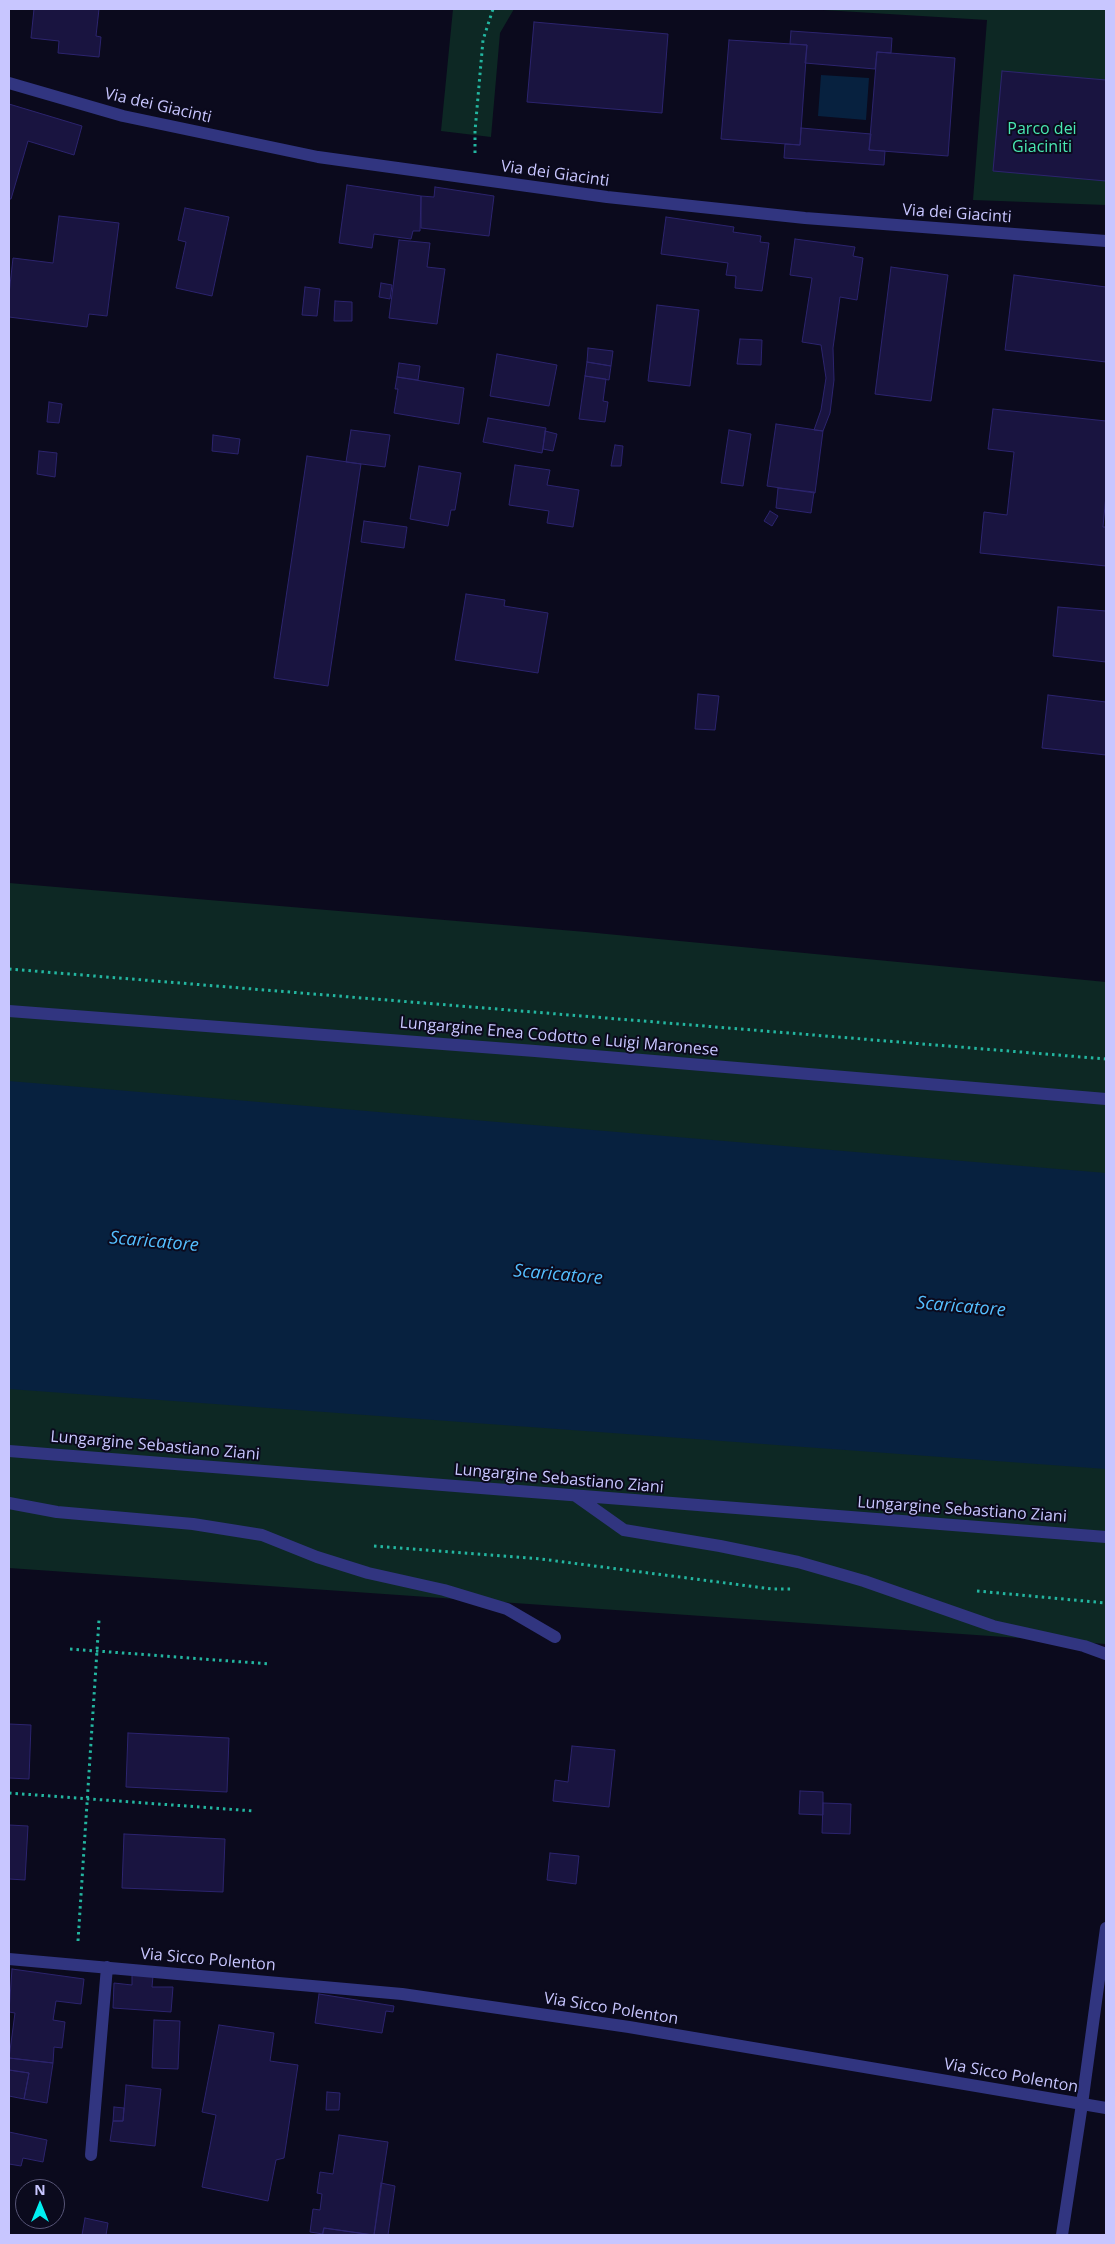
<!DOCTYPE html>
<html>
<head>
<meta charset="utf-8">
<style>
	body { margin:0 }
	#map { position:relative; width:1115px; height:2244px; overflow:hidden; background:#0b0a1d; font-family:"Open Sans",sans-serif }
	canvas { display:block }
	.frame { position:absolute; inset:0; border:10px solid #c8c6ff; pointer-events:none }
	.north { position:absolute; left:15px; top:2179px; width:50px; height:50px; box-sizing:border-box; background:#0b0a1d; border:1px solid #575577; border-radius:50%; rotate:0deg; font-size:14px; font-weight:700; line-height:20px; text-align:center; color:#c8c6ff }
	.north::after { content:''; display:block; margin:auto; width:18px; height:22px; background:#00eff1; clip-path:polygon(50% 0,100% 100%,50% 72%,0 100%) }
</style>
</head>
<body>
<div id="map">
<canvas width="1115" height="2244"></canvas>
<div class="frame"></div>
<div class="north">N</div>
</div>
<script>
const ctx = document.querySelector('canvas').getContext('2d');
ctx.lineJoin = 'round';
function paint(path, color) { ctx.fillStyle = color; ctx.fill(path, 'evenodd'); }
const poly = rows => new Path2D(rows.map(r => 'M' + r).join(''));
function strokePath(path, color, width, dash) { ctx.strokeStyle = color; ctx.lineWidth = width; ctx.lineCap = dash ? 'butt' : 'round'; ctx.setLineDash(dash || []); ctx.stroke(path); }
function drawText(font, color, halo, rows, align = 'center') {
  ctx.font = font + ' "Open Sans",sans-serif'; ctx.lineWidth = 4; ctx.setLineDash([]); ctx.textBaseline = 'middle'; ctx.strokeStyle = halo; ctx.fillStyle = color; for (const [text, x, y, turn = 0] of rows) {
    ctx.save(); ctx.translate(x, y); ctx.rotate((+turn || 0) * Math.PI / 180); ctx.textAlign = isNaN(turn) ? turn : align; if (halo) ctx.strokeText(text, 0, 0); ctx.fillText(text, 0, 0); ctx.restore();
  }
}
const green = poly([
	[453,9,514,9,500,33,491,137,441,131],
	[807,9,1106,9,1106,205,973,200,987,20],
	[9,883,586,932,1106,982,1106,1644,9,1568]
]);
const water = poly([
	[821,75,869,78,866,120,818,116],
	[9,1081,1106,1173,1106,1469,9,1389]
]);
const building = poly([
	[34,9,99,9,96,36,101,37,99,57,58,53,59,41,31,38,34,9],
	[534,22,668,34,662,113,527,102,534,22],
	[791,31,892,38,891,53,877,52,875,69,805,63,807,45,790,44,791,31],
	[729,40,807,45,800,145,721,139,729,40],
	[877,52,955,58,948,156,869,150,877,52],
	[1002,71,1106,80,1106,181,993,171,1002,71],
	[9,104,82,126,74,155,28,141,11,199,9,199,9,104],
	[801,128,871,134,869,150,885,151,884,165,784,158,785,144,800,145,801,128],
	[347,185,421,196,420,231,413,231,411,239,374,234,372,248,339,243,347,185],
	[435,187,494,196,489,236,421,228,421,196,434,197,435,187],
	[185,208,229,217,212,296,176,288,186,242,178,240,185,208],
	[59,216,119,223,107,316,89,314,87,327,9,317,9,294,13,258,53,263,59,216],
	[666,217,734,227,733,232,761,236,760,242,769,243,762,291,735,288,736,276,726,275,728,263,661,254,666,217],
	[795,239,855,247,853,256,863,258,857,300,840,297,833,348,834,380,830,413,823,431,814,430,821,410,826,378,821,345,802,342,812,278,790,275,795,239],
	[399,240,430,243,427,267,445,269,437,324,389,318,399,240],
	[891,267,948,275,931,401,875,394,891,267],
	[1014,275,1106,287,1106,362,1005,350,1014,275],
	[381,283,392,285,390,299,379,297,381,283],
	[305,287,320,289,317,316,302,315,305,287],
	[335,301,352,302,352,321,334,321,335,301],
	[657,305,699,310,690,386,648,381,657,305],
	[740,339,762,340,761,365,737,364,740,339],
	[588,348,613,351,611,366,587,362,588,348],
	[497,354,557,365,549,406,490,396,497,354],
	[587,362,611,366,609,380,585,376,587,362],
	[399,363,420,366,418,380,397,377,399,363],
	[585,376,606,379,603,401,608,402,605,422,579,419,585,376],
	[397,377,464,388,459,424,394,413,398,389,395,389,397,377],
	[49,402,62,404,59,423,47,422,49,402],
	[993,409,1106,421,1106,495,1103,527,1106,527,1106,566,980,553,984,512,1007,515,1014,452,988,449,993,409],
	[488,418,546,428,542,453,483,442,488,418],
	[776,424,823,431,815,493,767,486,776,424],
	[351,430,390,435,385,467,346,462,351,430],
	[729,430,751,434,743,486,721,483,729,430],
	[545,431,557,434,553,451,543,449,545,431],
	[213,435,240,439,238,454,212,451,213,435],
	[615,445,623,446,621,466,611,466,615,445],
	[39,451,57,453,55,477,37,474,39,451],
	[307,456,361,464,328,686,274,678,307,456],
	[515,465,550,470,547,485,579,490,573,527,547,523,549,511,509,505,515,465],
	[419,466,461,473,455,510,451,510,448,526,410,519,419,466],
	[778,488,814,492,811,513,776,508,778,488],
	[770,511,778,516,772,526,764,521,770,511],
	[364,521,407,527,404,548,361,542,364,521],
	[466,594,505,600,504,606,548,613,538,673,455,660,466,594],
	[1058,607,1106,611,1106,662,1053,656,1058,607],
	[698,694,719,696,715,730,695,729,698,694],
	[1048,695,1106,702,1106,755,1042,748,1048,695],
	[9,1724,31,1725,29,1779,9,1778,9,1724],
	[128,1733,229,1738,227,1792,126,1787,128,1733],
	[572,1746,615,1750,609,1807,553,1801,555,1780,568,1782,572,1746],
	[800,1791,823,1792,823,1815,799,1814,800,1791],
	[823,1803,851,1804,850,1834,822,1833,823,1803],
	[9,1825,28,1826,25,1880,9,1879,9,1825],
	[124,1834,225,1839,223,1892,122,1888,124,1834],
	[550,1853,579,1856,576,1884,547,1880,550,1853],
	[12,1969,84,1979,81,2004,56,2001,53,2020,65,2022,62,2048,54,2047,53,2063,9,2058,15,2013,9,2012,12,1969],
	[132,1975,153,1976,152,1987,173,1987,171,2012,113,2008,114,1983,132,1985,132,1975],
	[319,1994,394,2006,393,2012,386,2011,382,2033,315,2023,319,1994],
	[154,2020,180,2021,178,2069,152,2068,154,2020],
	[219,2025,274,2033,270,2061,298,2065,284,2158,276,2160,268,2201,202,2187,216,2115,202,2112,219,2025],
	[9,2058,53,2063,47,2103,24,2099,29,2073,9,2070,9,2058],
	[9,2070,29,2073,24,2099,9,2096,9,2070],
	[126,2085,161,2089,155,2146,110,2141,113,2121,123,2121,126,2085],
	[327,2092,340,2093,339,2110,326,2110,327,2092],
	[114,2107,124,2108,123,2121,113,2121,114,2107],
	[9,2132,47,2140,43,2162,23,2158,21,2166,9,2164,9,2132],
	[339,2135,388,2142,374,2235,324,2228,323,2234,310,2232,313,2209,320,2210,322,2194,317,2193,320,2172,333,2174,339,2135],
	[381,2183,395,2186,388,2235,374,2235,381,2183],
	[85,2218,108,2223,106,2235,82,2235,85,2218],
	[324,2228,372,2235,322,2235,324,2228]
]);
const path = poly([
	[475,153,475,131,483,40,493,9],
	[9,969,1106,1059],
	[374,1546,541,1559,772,1589,793,1589],
	[977,1591,1106,1603],
	[70,1649,270,1664],
	[9,1793,254,1811],
	[78,1941,99,1620]
]);
const minor = poly([
	[9,83,123,116,318,157,607,197,805,218,1106,241],
	[9,1011,535,1051,1106,1099],
	[9,1451,1106,1537],
	[576,1496,624,1530,720,1546,798,1562,864,1581,993,1626,1084,1646,1106,1654],
	[9,1503,57,1512,193,1524,262,1535,317,1557,368,1573,444,1590,507,1609,555,1637],
	[9,1959,402,1994,629,2027,1106,2108],
	[91,2155,107,1967],
	[1062,2235,1082,2104,1106,1928]
]);
const streetNames = [
	["Via dei Giacinti",158,106,13],
	["Via dei Giacinti",555,174,8],
	["Via dei Giacinti",957,214,4],
	["Lungargine Enea Codotto e Luigi Maronese",559,1037,5],
	["Lungargine Sebastiano Ziani",155,1446,5],
	["Lungargine Sebastiano Ziani",559,1479,5],
	["Lungargine Sebastiano Ziani",962,1510,4],
	["Via Sicco Polenton",208,1960,5],
	["Via Sicco Polenton",611,2009,9],
	["Via Sicco Polenton",1011,2076,10]
];
const parkNames = [
	["Parco dei",1042,129],
	["Giaciniti",1042,147]
];
const waterNames = [
	["Scaricatore",154,1242,5],
	["Scaricatore",558,1275,5],
	["Scaricatore",961,1307,5]
];
paint(green, '#0d2824');
paint(water, '#07213f');
paint(building, '#191440');
strokePath(building, '#2c246e', 1);
strokePath(path, '#23b6a0', 3, [2.5, 4]);
strokePath(minor, '#313580', 12);
drawText('16px', '#c8c6ff', '#0b0a1d', streetNames);
drawText('16px', '#49e8b2', '#0b0a1d', parkNames);
drawText('italic 18px', '#54bfff', '#0b0a1d', waterNames);
</script>
</body>
</html>
